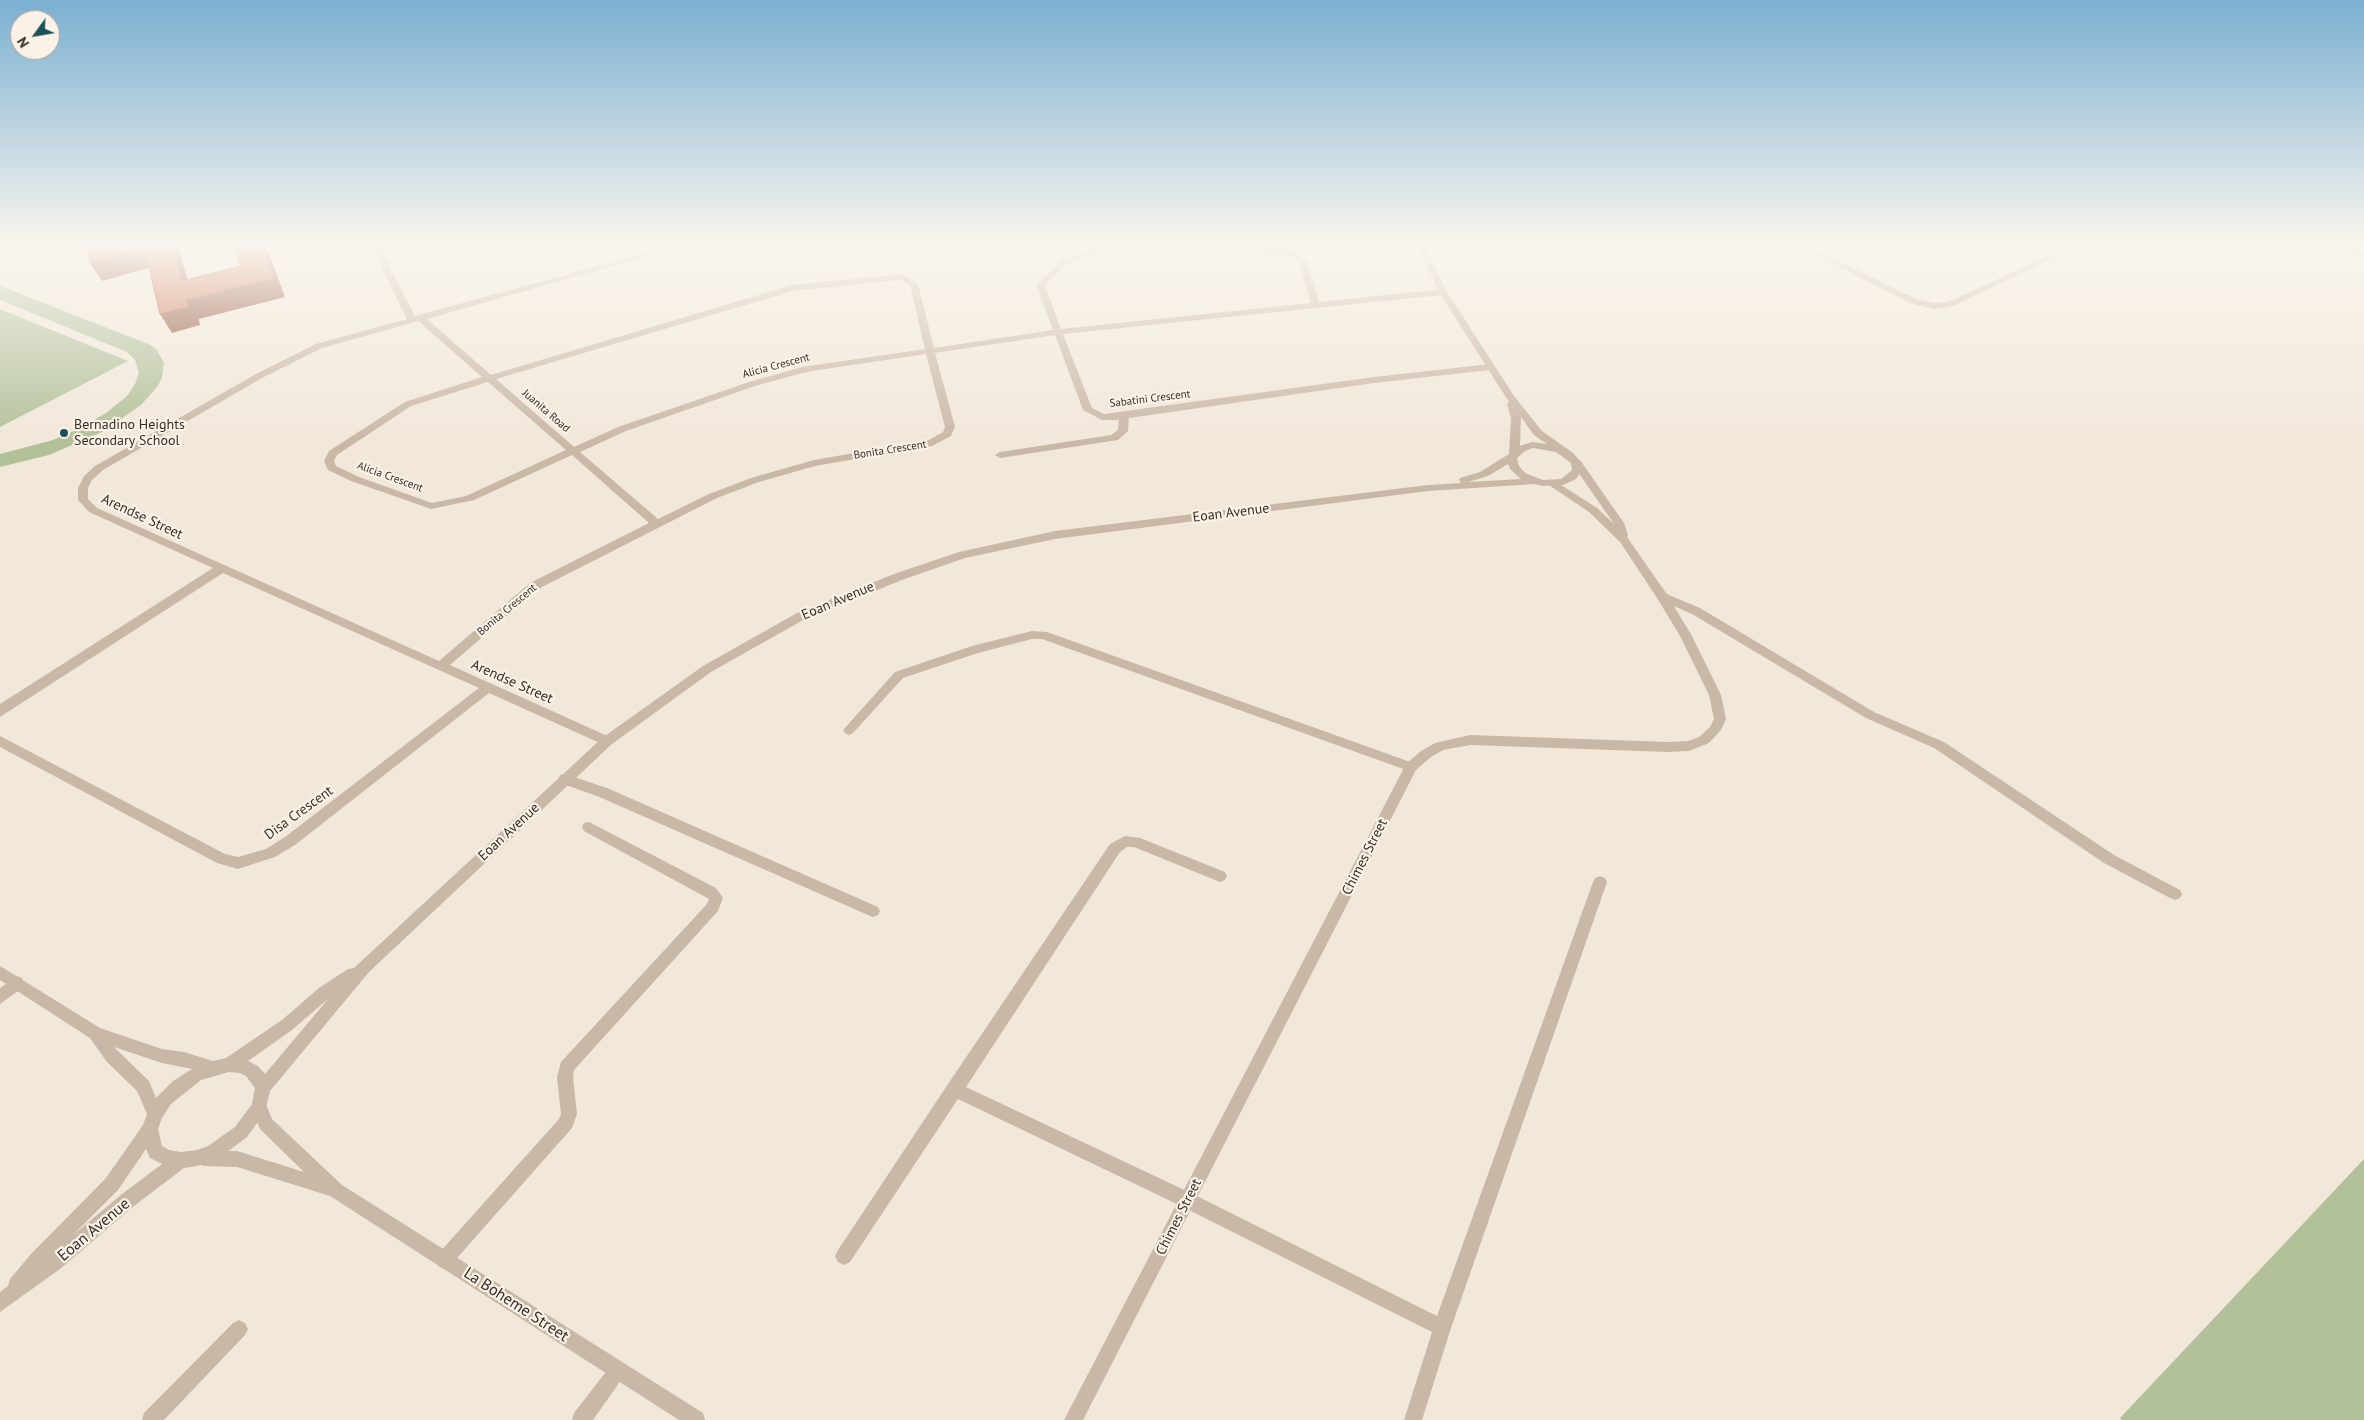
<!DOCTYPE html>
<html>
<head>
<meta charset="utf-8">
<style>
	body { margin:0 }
	#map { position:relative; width:2364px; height:1420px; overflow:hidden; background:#f2e8da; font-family:"PT Sans",sans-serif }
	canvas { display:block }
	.north { position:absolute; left:10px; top:10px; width:50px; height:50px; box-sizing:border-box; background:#faf2e7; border:1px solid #aca39a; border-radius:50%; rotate:238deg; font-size:14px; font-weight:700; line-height:20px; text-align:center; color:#362d27 }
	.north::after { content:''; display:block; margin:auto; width:18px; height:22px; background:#1c5258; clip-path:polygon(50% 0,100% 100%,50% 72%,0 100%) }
</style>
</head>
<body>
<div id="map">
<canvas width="2364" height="1420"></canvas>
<div class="north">N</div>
</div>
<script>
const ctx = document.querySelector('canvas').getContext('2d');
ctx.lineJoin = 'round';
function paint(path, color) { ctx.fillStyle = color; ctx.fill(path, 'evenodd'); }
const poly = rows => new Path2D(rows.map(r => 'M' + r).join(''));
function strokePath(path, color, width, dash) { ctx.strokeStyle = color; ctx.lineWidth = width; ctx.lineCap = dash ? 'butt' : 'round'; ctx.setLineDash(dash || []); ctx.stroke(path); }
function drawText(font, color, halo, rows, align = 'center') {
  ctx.font = font + ' "PT Sans",sans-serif'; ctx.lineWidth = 4.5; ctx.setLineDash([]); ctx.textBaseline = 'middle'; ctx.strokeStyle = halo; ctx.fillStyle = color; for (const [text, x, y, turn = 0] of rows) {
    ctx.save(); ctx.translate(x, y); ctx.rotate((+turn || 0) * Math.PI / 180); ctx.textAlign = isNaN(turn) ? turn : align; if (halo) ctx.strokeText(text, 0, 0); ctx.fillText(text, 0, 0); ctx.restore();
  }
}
const green = poly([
	[0,286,151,345,157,350,164,363,162,378,157,387,141,405,102,432,49,455,0,467,0,454,53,440,76,430,106,413,127,396,135,384,139,373,135,360,127,352,0,300],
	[0,309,128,361,0,427],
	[2364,1159,2364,1420,2122,1420,2120,1418]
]);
const service = poly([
	[1124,413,1129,416,1128,431,1118,440,1000,458,995,455,1000,452,1111,435,1118,430,1119,416,1124,413],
	[1662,592,1700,608,1874,712,1944,742,2114,855,2180,890,2182,894,2180,898,2175,900,2170,898,2104,863,1934,748,1866,718,1692,614,1658,599,1656,596,1658,593,1662,592],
	[1032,631,1047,632,1416,764,1418,767,1416,770,1406,770,1042,639,1032,639,978,653,903,678,853,733,849,735,845,733,843,730,895,672,972,646,1032,631],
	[565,774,607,788,878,907,880,911,878,915,873,917,868,915,597,796,560,783,558,779,560,775,565,774],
	[589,822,716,888,723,898,718,911,574,1070,573,1077,577,1114,572,1128,450,1266,444,1269,438,1266,435,1260,438,1254,559,1119,561,1114,557,1077,561,1062,707,904,709,899,584,831,582,827,584,823,589,822],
	[1125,836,1140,838,1225,872,1227,876,1225,880,1220,882,1134,847,1127,847,1120,852,966,1087,1193,1194,1437,1316,1593,882,1595,878,1600,876,1605,878,1607,882,1451,1328,1422,1420,1404,1420,1432,1332,1181,1206,958,1099,850,1262,844,1265,838,1262,835,1256,838,1250,948,1084,1110,844,1125,836],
	[17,976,22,978,24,983,22,988,0,1004,0,988,17,976],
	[239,1320,245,1323,248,1329,245,1335,164,1420,142,1420,144,1413,233,1323,239,1320],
	[618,1361,624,1364,627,1370,624,1376,593,1420,572,1420,574,1413,612,1364,618,1361]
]);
const minor = poly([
	[371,246,379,246,415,316,671,246,683,246,427,319,491,375,792,285,902,274,918,284,934,348,1053,330,1036,285,1062,260,1088,251,1158,246,1283,249,1299,253,1307,262,1319,302,1443,289,1447,292,1443,295,1063,334,1092,408,1104,414,1374,377,1490,364,1495,367,1490,370,1374,383,1115,420,1102,420,1083,410,1055,335,935,353,955,427,951,436,932,446,815,466,759,482,717,498,538,589,450,665,612,738,613,741,612,744,602,744,489,693,295,845,275,857,238,869,217,863,0,747,0,736,225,854,238,857,266,849,285,837,479,688,223,573,0,717,0,704,213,568,89,512,78,500,78,488,84,476,95,466,256,374,316,344,407,319,371,246],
	[1160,251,1283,255,1293,257,1299,263,1311,303,1061,329,1045,285,1068,264,1089,256,1160,251],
	[900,280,910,285,925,349,802,367,749,382,618,427,574,447,496,379,793,291,900,280],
	[418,321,482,377,405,402,329,451,324,461,328,470,351,481,431,509,474,500,572,455,649,523,530,583,439,661,97,508,88,499,88,488,92,480,103,470,262,378,322,348,418,321],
	[926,354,945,427,943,432,929,440,814,460,751,478,709,494,658,519,580,452,626,431,755,386,806,372,926,354],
	[488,382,566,450,466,496,432,503,359,477,336,466,334,461,337,455,411,406,488,382],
	[475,246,485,246,490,248,519,246,489,254,475,246],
	[1799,246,1809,246,1916,299,1934,303,1948,302,2069,246,2079,246,1953,306,1934,309,1910,303,1799,246],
	[1576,459,1580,460,1624,523,1628,535,1627,537,1666,593,1692,636,1721,695,1726,719,1721,730,1709,743,1689,751,1668,752,1470,745,1443,750,1431,757,1416,770,1083,1420,1064,1420,1406,764,1421,751,1435,743,1470,735,1668,742,1688,741,1699,737,1710,727,1714,719,1709,695,1680,636,1657,598,1620,542,1589,512,1546,483,1547,481,1555,481,1597,508,1614,524,1571,462,1576,459],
	[259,1099,265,1102,272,1119,342,1185,703,1413,705,1420,679,1420,330,1196,237,1167,204,1166,198,1164,196,1158,198,1152,204,1150,237,1151,304,1172,260,1129,251,1107,253,1102,259,1099]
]);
const tertiary = poly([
	[1417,246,1425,246,1447,292,1514,396,1542,431,1573,453,1581,462,1582,470,1576,479,1563,485,1542,486,1535,484,1428,491,1055,539,965,558,902,580,805,619,711,672,612,744,369,972,270,1091,265,1112,247,1137,219,1158,197,1166,184,1168,134,1206,60,1269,0,1312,0,1292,8,1286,10,1279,31,1254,106,1178,143,1125,147,1114,137,1091,107,1062,90,1038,0,980,0,966,100,1028,162,1049,184,1052,213,1061,226,1058,282,1020,319,988,348,969,354,968,602,738,703,666,797,613,894,574,959,552,1055,531,1428,485,1461,483,1459,480,1460,478,1480,472,1509,454,1511,418,1507,404,1509,402,1439,292,1417,246],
	[1521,417,1534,435,1547,444,1532,442,1520,446,1521,417],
	[1533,448,1556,452,1571,463,1572,470,1561,479,1543,480,1525,473,1519,466,1517,458,1525,451,1533,448],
	[1508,464,1510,469,1521,479,1468,482,1488,476,1508,464],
	[329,998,265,1074,258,1066,248,1061,292,1030,329,998],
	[114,1047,162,1063,192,1069,173,1081,156,1098,149,1081,114,1047],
	[229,1072,240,1073,246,1076,255,1088,252,1104,235,1127,208,1146,197,1150,181,1152,169,1150,162,1146,158,1129,162,1118,171,1104,201,1080,229,1072],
	[146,1149,150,1158,162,1164,122,1194,73,1235,118,1190,146,1149],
	[2336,246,2347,246,2364,252,2364,258,2336,246]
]);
const shadedWall = poly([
	[172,246,178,246,193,299,275,278,263,246,266,246,285,297,199,319,200,325,172,333,160,314,182,281],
	[144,247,155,266,102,281,90,263]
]);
const building = poly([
	[87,246,172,246,182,281,241,266,234,246,263,246,275,278,187,300,189,307,160,314,144,247,90,263,87,246]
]);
const markers = [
	[64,433,5,"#1c5258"]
];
const farStreetnames = [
	["Alicia Crescent",776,366,-15],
	["Sabatini Crescent",1150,399,-7],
	["Juanita Road",546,411,41],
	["Bonita Crescent",890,450,-9],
	["Alicia Crescent",390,477,20],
	["Bonita Crescent",507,610,-40]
];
const poiNames = [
	["Bernadino Heights",74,425],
	["Secondary School",74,441]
];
const streetNames = [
	["Eoan Avenue",1231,513,-7],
	["Arendse Street",142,517,25],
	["Eoan Avenue",838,601,-23],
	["Arendse Street",512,682,24],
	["Disa Crescent",299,813,-36],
	["Eoan Avenue",509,832,-43],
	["Chimes Street",1365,857,-63],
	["Chimes Street",1179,1217,-63]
];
const nearStreetnames = [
	["Eoan Avenue",94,1230,-40],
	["La Boheme Street",516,1305,33]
];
paint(green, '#b2c19a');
paint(service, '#cab8a6');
paint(minor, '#cab8a6');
paint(tertiary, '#cab8a6');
paint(shadedWall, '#8c4a2f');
paint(building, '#c86943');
strokePath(building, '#8c4a2f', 1);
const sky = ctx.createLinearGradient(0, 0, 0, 444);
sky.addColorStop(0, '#7bb0d1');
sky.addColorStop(0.55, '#f9f5ee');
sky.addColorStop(1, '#f9f5ee00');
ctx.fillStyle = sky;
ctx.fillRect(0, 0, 2364, 444);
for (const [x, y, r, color] of markers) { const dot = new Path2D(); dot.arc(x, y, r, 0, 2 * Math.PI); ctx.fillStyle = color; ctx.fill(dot); strokePath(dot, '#faf2e7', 2); }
drawText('11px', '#362d27', '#faf2e7', farStreetnames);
drawText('14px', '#362d27', '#faf2e7', poiNames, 'left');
drawText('14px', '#362d27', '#faf2e7', streetNames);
drawText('16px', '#362d27', '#faf2e7', nearStreetnames);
</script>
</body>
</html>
